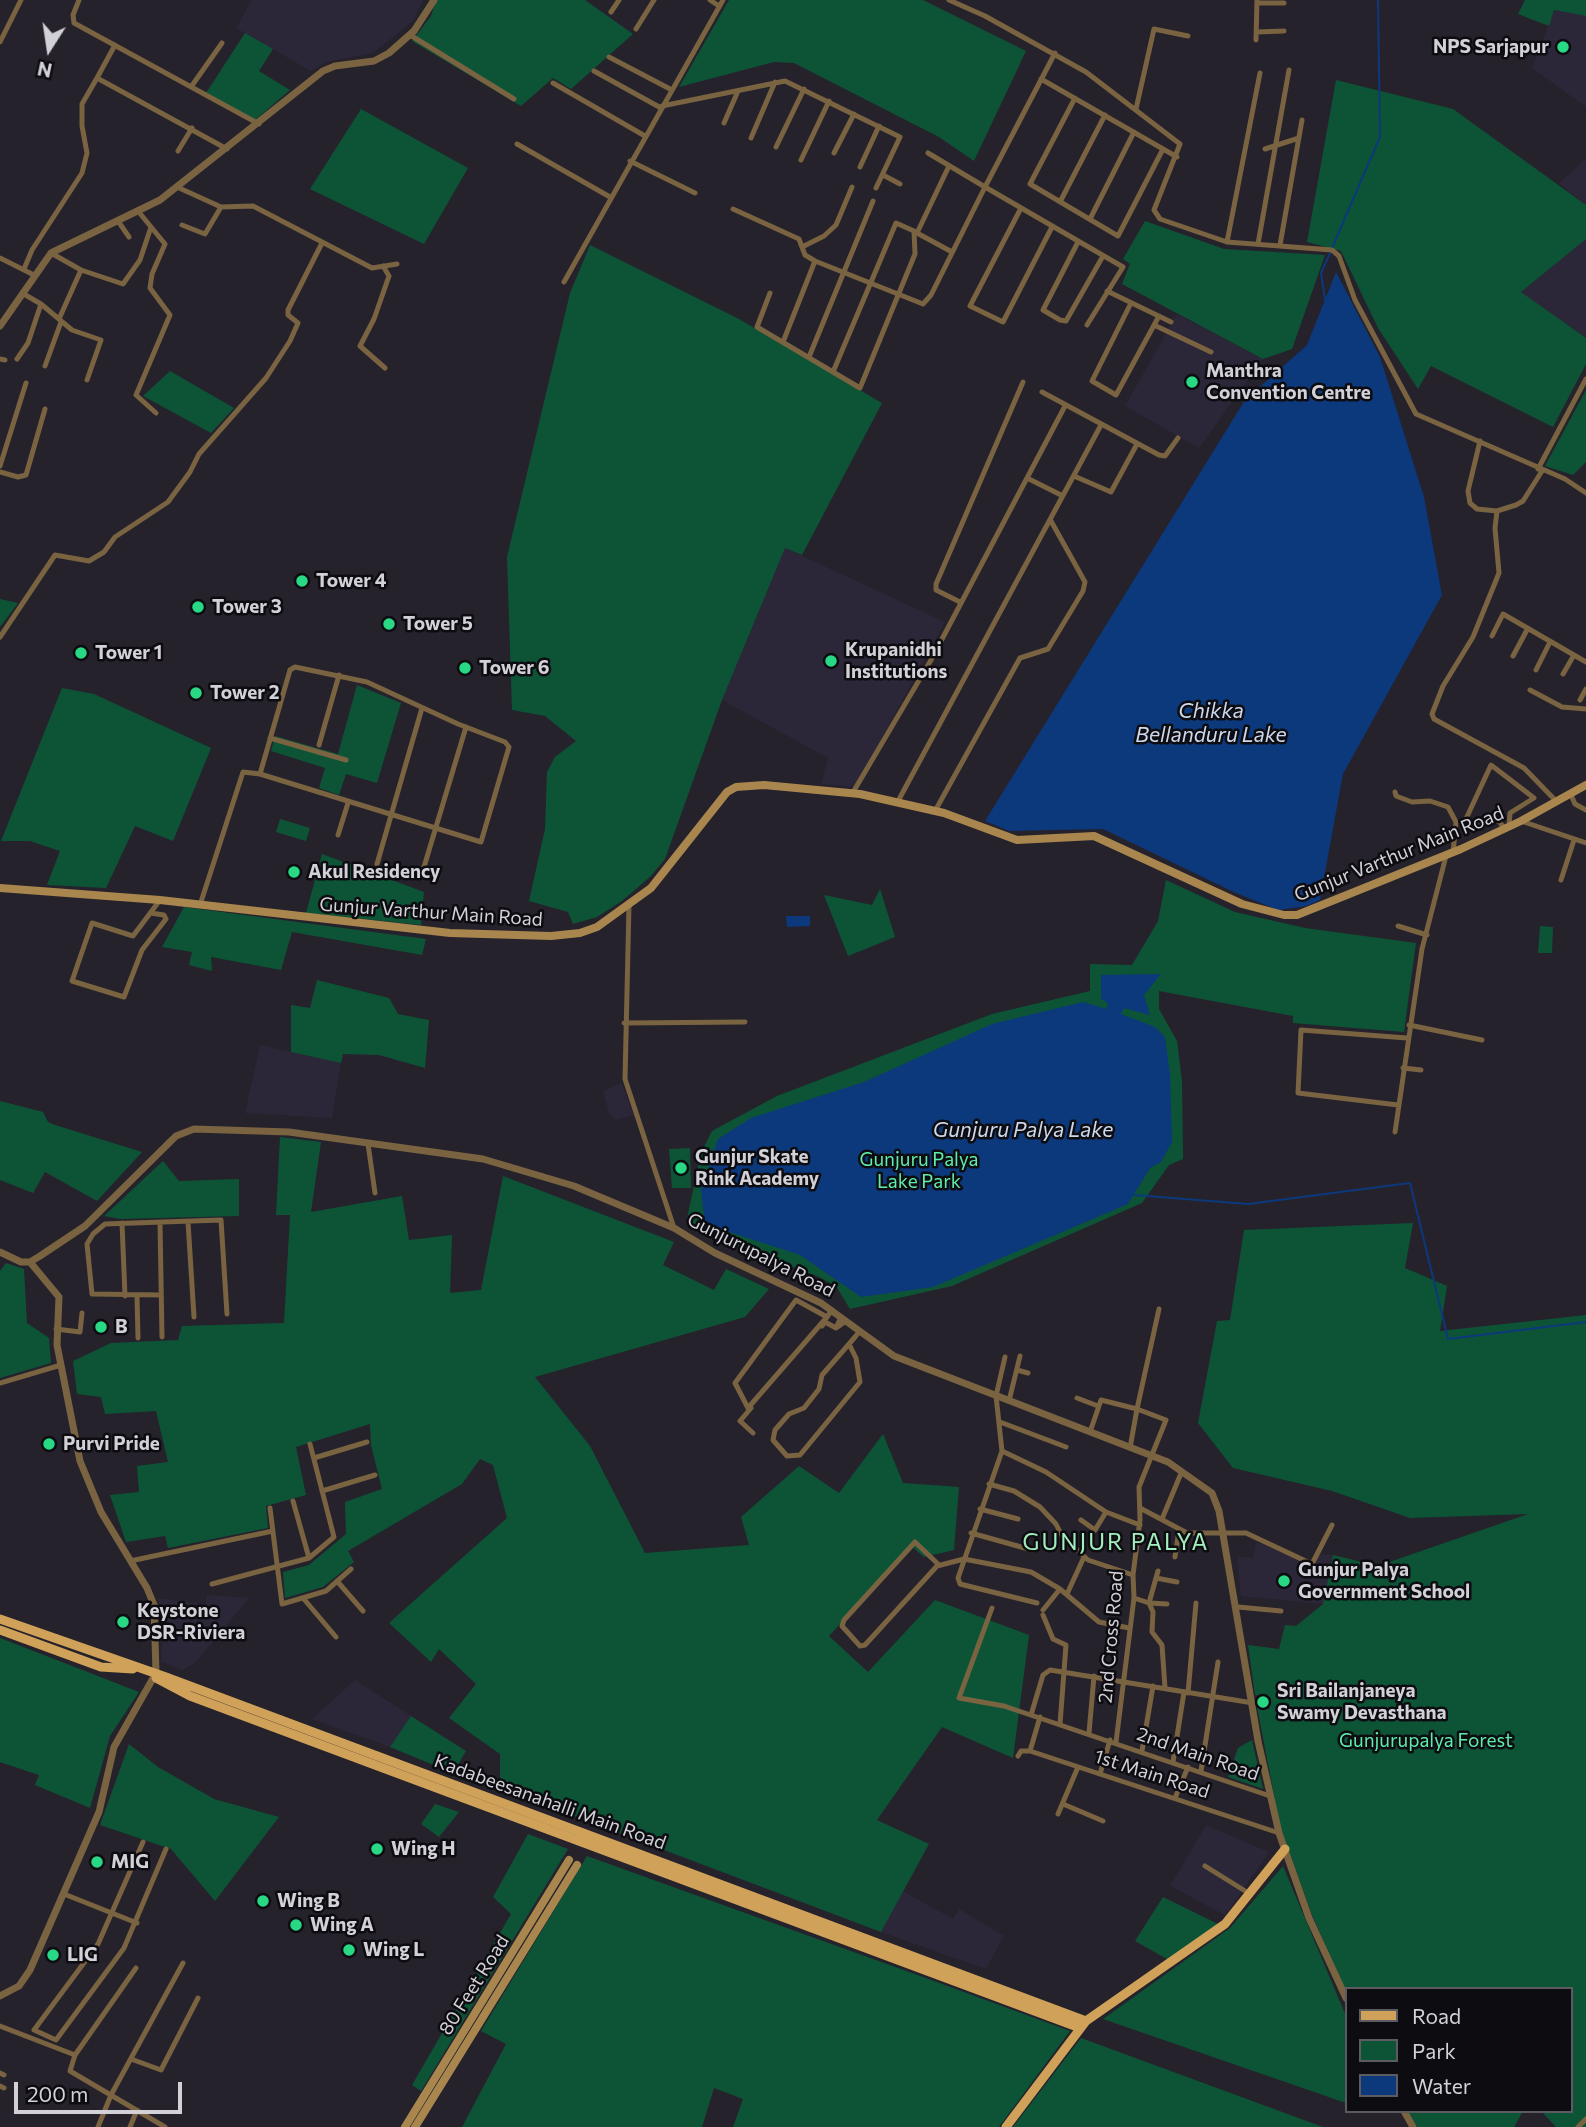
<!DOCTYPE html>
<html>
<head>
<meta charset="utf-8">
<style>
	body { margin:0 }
	#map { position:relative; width:1586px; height:2127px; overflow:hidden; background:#25222c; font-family:Commissioner,sans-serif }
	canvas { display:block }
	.legend { position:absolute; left:1345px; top:1987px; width:228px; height:126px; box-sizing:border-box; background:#0d0c11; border:2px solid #5c5b61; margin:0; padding:9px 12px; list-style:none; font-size:21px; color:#d3d1d8 }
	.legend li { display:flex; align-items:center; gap:14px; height:35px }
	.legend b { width:35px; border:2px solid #5c5b61 }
	.north { position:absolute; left:14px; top:14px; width:70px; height:70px; -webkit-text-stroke:5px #0d0c11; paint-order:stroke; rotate:192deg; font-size:19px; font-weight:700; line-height:28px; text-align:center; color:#d3d1d8 }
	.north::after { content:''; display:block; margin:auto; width:24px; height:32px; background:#d3d1d8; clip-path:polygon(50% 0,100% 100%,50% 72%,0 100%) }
	.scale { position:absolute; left:14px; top:2082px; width:168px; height:32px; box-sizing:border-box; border:4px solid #d3d1d8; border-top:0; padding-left:9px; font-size:21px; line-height:24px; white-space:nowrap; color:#d3d1d8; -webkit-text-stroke:5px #0d0c11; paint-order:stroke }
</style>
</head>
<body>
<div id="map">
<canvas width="1586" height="2127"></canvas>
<ul class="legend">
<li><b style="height:9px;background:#d0a159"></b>Road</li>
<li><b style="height:19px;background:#0d5437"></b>Park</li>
<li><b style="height:19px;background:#0c387c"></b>Water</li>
</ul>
<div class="north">N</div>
<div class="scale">200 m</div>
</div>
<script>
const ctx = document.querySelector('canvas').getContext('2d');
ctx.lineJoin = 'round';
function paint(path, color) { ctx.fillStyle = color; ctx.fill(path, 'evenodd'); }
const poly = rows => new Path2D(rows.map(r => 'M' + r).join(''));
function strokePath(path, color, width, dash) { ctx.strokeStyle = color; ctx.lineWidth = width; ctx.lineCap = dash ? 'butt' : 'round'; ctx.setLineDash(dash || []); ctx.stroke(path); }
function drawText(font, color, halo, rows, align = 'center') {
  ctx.font = font + ' Commissioner,sans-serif'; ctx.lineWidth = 5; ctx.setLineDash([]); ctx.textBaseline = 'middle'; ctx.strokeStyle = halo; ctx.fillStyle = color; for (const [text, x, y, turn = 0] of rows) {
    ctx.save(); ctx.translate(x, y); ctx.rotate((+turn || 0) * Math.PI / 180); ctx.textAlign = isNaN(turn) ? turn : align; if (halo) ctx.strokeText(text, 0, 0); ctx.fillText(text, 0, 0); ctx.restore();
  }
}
const built = poly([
	[252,0,423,0,413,21,373,53,326,62,311,71,236,28],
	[1554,10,1586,16,1586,107,1532,68],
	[1586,159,1586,205,1559,183],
	[1586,239,1586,338,1521,292],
	[1177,314,1263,359,1199,448,1125,406],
	[785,548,945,622,855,787,821,784,828,758,722,700],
	[260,1045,341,1063,332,1118,245,1113],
	[621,1082,634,1115,616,1120,609,1113,603,1092],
	[1256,1542,1313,1565,1319,1554,1333,1555,1324,1604,1241,1596,1237,1556,1253,1558],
	[207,1595,249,1598,197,1661,183,1670,161,1662,163,1636,158,1598,206,1605],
	[355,1680,411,1716,390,1747,312,1719],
	[1206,1825,1269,1852,1225,1915,1170,1886],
	[903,1891,953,1919,959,1909,1004,1936,986,1969,881,1932]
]);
const green = poly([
	[436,0,585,0,633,34,571,89,553,78,521,106,412,41,431,16],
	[729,0,923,0,1026,51,974,161,939,137,794,63,774,62,679,87],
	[1525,0,1586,0,1586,16,1554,10,1549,26,1518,14],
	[245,33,273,49,259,71,290,90,255,120,206,93],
	[1336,80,1453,109,1586,205,1586,239,1521,292,1586,338,1586,364,1553,427,1431,366,1418,389,1378,328,1341,251,1307,242],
	[361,109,468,168,424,244,310,189],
	[1145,221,1224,249,1325,255,1292,349,1263,359,1122,284,1130,264,1123,259],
	[590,245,739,319,882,403,802,555,785,548,722,700,665,859,651,876,622,901,597,917,573,924,568,912,529,901,545,829,547,772,555,757,576,741,545,716,512,710,507,557,570,293],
	[170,371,234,408,211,433,143,396],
	[1586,390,1586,462,1573,475,1545,466],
	[0,599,18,603,0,627],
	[357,685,401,703,377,783,346,774,339,795,319,788,325,768,271,751,275,736,338,754],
	[62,688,94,694,211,748,173,841,135,826,106,888,47,885,60,851,30,841,1,841],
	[280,819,310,828,306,841,276,832],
	[322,854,424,892,421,925,306,913],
	[1166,880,1235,912,1305,928,1416,943,1404,1032,1293,1023,1293,1016,1159,991,1159,1009,1177,1041,1182,1081,1183,1159,1169,1165,1142,1203,952,1286,850,1309,836,1286,817,1276,694,1230,687,1218,701,1153,712,1131,777,1096,992,1014,1090,991,1090,964,1132,965,1158,921],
	[880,889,895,937,848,956,824,895,872,905],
	[184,907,426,939,422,955,292,932,281,970,211,957,212,971,189,965,192,952,162,947],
	[1540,926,1553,927,1552,953,1538,953],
	[317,980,389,998,398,1014,429,1020,425,1068,379,1055,343,1054,341,1063,291,1052,291,1005,310,1008],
	[0,1101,43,1112,48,1122,55,1125,142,1152,97,1201,45,1172,33,1193,0,1180],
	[280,1137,321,1142,311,1212,402,1196,409,1240,452,1235,450,1293,481,1290,503,1176,674,1242,663,1265,714,1290,726,1269,769,1289,745,1317,535,1377,590,1446,645,1553,749,1545,741,1517,799,1466,839,1493,883,1434,903,1483,959,1487,954,1550,924,1557,911,1546,829,1636,868,1672,935,1600,1029,1635,1013,1758,942,1727,877,1820,929,1844,881,1932,500,1788,500,1754,449,1718,476,1684,439,1649,431,1662,389,1623,507,1518,493,1465,480,1459,462,1484,348,1551,354,1562,323,1587,285,1598,283,1572,309,1565,346,1534,345,1502,382,1489,371,1445,370,1424,296,1447,306,1495,266,1506,268,1528,168,1548,165,1536,126,1542,110,1495,139,1492,137,1466,168,1462,156,1411,105,1414,101,1397,77,1394,73,1361,111,1343,178,1340,182,1326,284,1323,290,1215,276,1215],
	[690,1148,691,1188,672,1188,669,1149],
	[163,1161,179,1181,239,1179,239,1216,120,1219,104,1216],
	[1413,1223,1405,1268,1447,1286,1440,1331,1586,1315,1586,2127,1556,2127,1541,2111,1570,2111,1570,1989,1346,1989,1346,1991,1312,1915,1280,1826,1257,1707,1269,1709,1271,1698,1255,1695,1248,1645,1279,1649,1285,1625,1296,1626,1323,1604,1333,1555,1378,1566,1528,1514,1410,1518,1332,1491,1233,1468,1198,1423,1217,1321,1230,1320,1244,1230],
	[6,1263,24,1269,27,1323,49,1338,51,1363,0,1378,0,1271],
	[0,1638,139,1692,110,1736,90,1808,35,1785,39,1775,0,1762],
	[411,1716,466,1751,453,1773,390,1747],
	[1252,1740,1263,1789,1228,1777,1238,1748],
	[129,1744,158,1767,214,1799,279,1817,215,1901,171,1849,100,1825],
	[435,1804,459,1812,439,1837,421,1824],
	[528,1834,568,1849,421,2091,412,2085,511,1914,493,1897],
	[587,1856,923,1977,1070,2031,999,2127,733,2127,743,2099,714,2088,702,2127,462,2127,506,2044,481,2031],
	[1283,1866,1346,2016,1346,2103,1103,2019,1230,1928],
	[1163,1897,1218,1924,1167,1959,1135,1941],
	[1081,2038,1323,2127,1013,2127],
	[1408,2111,1523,2111,1514,2127,1417,2127]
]);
const water = poly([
	[1336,272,1380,357,1424,497,1442,595,1343,774,1320,900,1307,906,1278,910,1236,893,1103,829,1009,831,985,821,1245,400,1307,345],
	[786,916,810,916,810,926,787,927],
	[1161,974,1144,995,1150,1015,1124,1008,1121,1014,1155,1027,1165,1037,1170,1074,1172,1142,1161,1162,1150,1168,1128,1204,933,1287,861,1297,800,1255,705,1224,701,1190,718,1139,751,1118,864,1082,992,1024,1083,1002,1106,1009,1108,1003,1101,999,1101,975]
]);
const stream = poly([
	[1332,248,1380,137,1378,0],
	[1325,300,1321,273,1330,253],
	[1134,1195,1248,1204,1410,1183,1448,1339,1586,1322]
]);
const minor = poly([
	[79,0,73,15,74,23,259,124],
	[710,0,719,6],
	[949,0,985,16,1086,72,1180,144,1154,210,1160,219,1227,242,1332,250,1339,256,1355,300,1416,414,1565,479,1586,493],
	[1257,3,1284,3],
	[611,12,619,0],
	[636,29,654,0],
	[1257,32,1284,31],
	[410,35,514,99],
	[1256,40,1257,0],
	[0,42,21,0],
	[115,45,97,78,227,149],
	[1055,53,985,187,1123,267,1087,325],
	[609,57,672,90],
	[594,71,661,108],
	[1041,79,1177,157],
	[553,83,645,136],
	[191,87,222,43],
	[1075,98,1030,184,1118,236,1163,149],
	[662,106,785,81,900,137,876,188],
	[1136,109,1154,29,1188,36],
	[724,123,738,91],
	[751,138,775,82],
	[517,144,610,197],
	[776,147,804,89],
	[1265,149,1299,138],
	[178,151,192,128],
	[834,153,854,114],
	[801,160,829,101],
	[630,161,695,193],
	[860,167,879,126],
	[883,175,900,184],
	[177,187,221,207,253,206,372,268,397,264],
	[1060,202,1105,115],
	[1021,208,970,306,1003,322,1052,227],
	[733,209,799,239,805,255,815,261,923,304,931,295,985,187,928,153],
	[138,211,165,244,152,274,150,288,170,315,136,395,156,413],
	[1090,219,1134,132],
	[118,221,129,237],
	[182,225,205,234,221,207],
	[914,231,917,233,949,166],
	[917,233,952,252],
	[1078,242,1043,310,1060,320,1066,321,1103,256],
	[1227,242,1260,73],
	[1258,244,1289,70],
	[1280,245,1302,120],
	[804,246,824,236,836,225,852,187],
	[51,253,81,270,123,284,140,260,151,227],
	[0,258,34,275],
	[383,266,389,276,374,319,360,346,385,368],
	[24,269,32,250,82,173,87,153,82,126,82,104,97,78],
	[564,282,723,0],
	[1107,291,1171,322],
	[22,293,41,304,72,330,101,340,87,380],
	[770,293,757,327,860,388,915,254,914,231],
	[1131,303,1092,381,1116,395,1159,316],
	[59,319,81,270],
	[1154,325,1211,352],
	[783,342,815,261],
	[809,357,873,201],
	[0,359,5,360],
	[17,359,28,343,41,304],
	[45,366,61,322],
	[833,372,896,223,914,231],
	[1042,392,1159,455,1165,456,1178,438],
	[1480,441,1468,491,1470,503,1477,509,1497,511,1516,505,1523,501,1542,471],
	[0,466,26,383],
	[1538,469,1586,379],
	[0,472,18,477,26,475,45,409],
	[1074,476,1111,492,1137,444],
	[1027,478,1061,495],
	[1497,511,1495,528,1499,573,1473,637,1443,686,1432,714,1434,719,1524,768,1557,802],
	[960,602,936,590,936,584,1023,382],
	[1492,636,1503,614,1586,662],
	[0,637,55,555,89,561,104,552,115,537,168,502,190,472,199,454,266,378,290,341,298,323,288,315,288,310,322,243],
	[1513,656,1528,628],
	[1536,670,1550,642],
	[1563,674,1574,655],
	[1530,690,1562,707,1586,709],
	[1580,700,1586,689],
	[270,738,346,760],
	[319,745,339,675],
	[1395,792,1396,796,1412,802,1430,801,1448,807,1456,822,1453,853],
	[852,794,931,660,1065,406],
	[1571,795,1575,804,1586,810],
	[897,803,1101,425],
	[935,811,1020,658,1048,649,1083,591,1085,582,1051,521],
	[1521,821,1586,843],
	[1504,828,1498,820,1473,828,1465,821,1491,765,1534,798,1510,813,1509,826],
	[338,835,348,803],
	[377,864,422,708],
	[421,877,466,727],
	[1561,880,1574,840],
	[200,905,243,772,260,774,481,842,509,747,505,742,458,724,367,682,295,667,290,670,260,774],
	[629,905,625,1079,674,1228],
	[150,913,164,915,166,919,142,950,124,997,72,981,92,923,133,936,160,900],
	[1398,926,1427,935],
	[624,1023,745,1022],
	[1409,1025,1482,1040],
	[1403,1068,1421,1070],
	[1398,1105,1298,1093,1301,1030,1407,1038],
	[1395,1132,1422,949,1446,856],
	[368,1144,375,1193],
	[188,1222,194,1317],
	[122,1223,125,1296],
	[160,1223,162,1337],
	[161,1295,92,1294,87,1244,93,1234,105,1224,221,1220,227,1314],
	[137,1296,138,1338],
	[827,1317,748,1408,735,1383,796,1300,827,1317,832,1310],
	[841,1317,836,1328,846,1321],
	[822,1326,825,1322,836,1328],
	[56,1329,80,1332,82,1313],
	[849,1344,856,1358,860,1382,800,1455,787,1456,773,1440,775,1430,789,1414,804,1408,819,1389,822,1375,849,1344,855,1337,859,1332],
	[1005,1357,996,1396,1002,1451,958,1578,960,1584,1037,1603],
	[1017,1370,1028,1373],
	[0,1383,61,1365],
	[1077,1398,1098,1406],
	[1009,1401,1020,1356],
	[751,1408,740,1421,753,1433],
	[1000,1422,1066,1447],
	[1090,1432,1101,1400,1137,1409,1130,1448],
	[1002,1451,1046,1472,1106,1512,1140,1525],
	[314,1458,367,1442],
	[989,1484,1014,1491,1040,1507,1056,1524,1062,1536,1088,1560,1133,1575],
	[322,1491,375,1475],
	[293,1501,309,1558],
	[270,1508,282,1604,326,1591,351,1569],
	[1140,1508,1187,1533,1246,1533,1312,1564,1332,1525],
	[980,1509,1018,1519],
	[1162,1519,1182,1471],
	[1081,1520,1095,1530,1106,1512],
	[971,1533,1032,1550],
	[1175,1557,1179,1530],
	[130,1561,273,1531],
	[939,1565,915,1542,844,1620,842,1626,860,1646,865,1645,937,1566,964,1559,1031,1572,1060,1589,1099,1622,1129,1628],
	[1156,1578,1177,1582],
	[337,1581,363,1611],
	[212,1584,309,1558,334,1537,310,1444],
	[1067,1594,1084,1557],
	[303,1598,336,1637],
	[1134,1598,1149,1603,1158,1571],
	[1238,1607,1281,1611],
	[992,1608,959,1698,1004,1706,1270,1796],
	[1043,1610,1060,1589],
	[1043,1615,1053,1639,1066,1645,1060,1724],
	[1165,1688,1162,1645,1152,1632,1153,1612,1149,1603,1167,1604],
	[1188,1693,1196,1603],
	[1031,1715,1043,1675,1050,1670,1253,1703],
	[1089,1733,1094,1676],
	[1116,1742,1134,1598,1133,1575,1140,1520,1139,1487,1166,1420,1137,1409,1159,1309],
	[1030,1751,1040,1717],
	[1142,1751,1153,1686],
	[1018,1756,1021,1751,1030,1751,1279,1833],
	[1173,1762,1184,1692],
	[1201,1771,1218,1662],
	[1100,1774,1110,1740],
	[1175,1798,1188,1767],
	[1063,1804,1103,1821],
	[1058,1814,1078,1767],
	[143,1842,98,1944,34,2030,56,2040,124,1948,166,1849],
	[1205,1866,1250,1894],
	[64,1894,137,1923],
	[136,1968,75,2055,70,2071,165,2127],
	[0,2026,75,2055],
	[131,2059,161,2070,198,1998],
	[0,2073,4,2075],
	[0,2086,4,2088],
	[98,2127,111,2095,183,1963],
	[130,2127,137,2110],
	[1578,2127,1586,2119]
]);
const tertiary = poly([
	[0,326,51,253,160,200,323,71,335,66,374,61,389,53,414,31,434,0],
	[0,1252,21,1262,30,1262,40,1256,85,1226,176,1136,194,1129,289,1132,483,1159,574,1186,674,1228,715,1253,821,1303,894,1356,1168,1462,1212,1493,1219,1511,1258,1741,1279,1833,1309,1918,1346,1998],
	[0,1996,19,1986,30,1970,99,1812,114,1747,156,1673,154,1605,147,1588,101,1512,80,1461,57,1345,59,1297,30,1262],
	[1404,2111,1413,2127]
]);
const secondary = poly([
	[0,888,160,900,450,933,551,936,580,933,597,927,651,888,727,792,736,787,764,785,860,794,944,813,1017,840,1094,836,1242,904,1284,915,1297,915,1461,849,1521,821,1586,785],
	[405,2127,569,1860],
	[415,2127,577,1865]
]);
const primary = poly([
	[0,1619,166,1677,1086,2021],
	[0,1630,101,1667,133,1669],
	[156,1678,190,1696,1080,2028],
	[1006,2127,1086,2021,1225,1924,1285,1849]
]);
const markers = [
	[1563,47,7,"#28d885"],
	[1192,382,7,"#28d885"],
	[302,581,7,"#28d885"],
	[198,607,7,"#28d885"],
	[389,624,7,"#28d885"],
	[81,653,7,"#28d885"],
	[831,661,7,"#28d885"],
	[465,668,7,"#28d885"],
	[196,693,7,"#28d885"],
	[294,872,7,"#28d885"],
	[681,1168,7,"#28d885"],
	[101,1327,7,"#28d885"],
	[49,1444,7,"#28d885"],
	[1284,1581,7,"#28d885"],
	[123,1622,7,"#28d885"],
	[1263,1702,7,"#28d885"],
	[377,1849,7,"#28d885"],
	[97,1862,7,"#28d885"],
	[263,1901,7,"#28d885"],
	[296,1925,7,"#28d885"],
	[349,1950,7,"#28d885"],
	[53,1955,7,"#28d885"]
];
const poiNames = [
	["NPS Sarjapur",1549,47,"right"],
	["Manthra",1206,371],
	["Convention Centre",1206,393],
	["Tower 4",316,581],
	["Tower 3",212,607],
	["Tower 5",403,624],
	["Krupanidhi",845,650],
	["Institutions",845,672],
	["Tower 1",95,653],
	["Tower 6",479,668],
	["Tower 2",210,693],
	["Akul Residency",308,872],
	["Gunjur Skate",695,1157],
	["Rink Academy",695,1179],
	["B",115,1327],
	["Purvi Pride",63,1444],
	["Gunjur Palya",1298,1570],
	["Government School",1298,1592],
	["Keystone",137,1611],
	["DSR-Riviera",137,1633],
	["Sri Bailanjaneya",1277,1691],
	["Swamy Devasthana",1277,1713],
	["Wing H",391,1849],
	["MIG",111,1862],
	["Wing B",277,1901],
	["Wing A",310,1925],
	["Wing L",363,1950],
	["LIG",67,1955]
];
const streetNames = [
	["Gunjur Varthur Main Road",1399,854,-22],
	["Gunjur Varthur Main Road",431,912,4],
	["Gunjurupalya Road",761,1255,27],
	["2nd Cross Road",1111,1637,-85],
	["2nd Main Road",1198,1754,19],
	["1st Main Road",1152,1774,18],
	["Kadabeesanahalli Main Road",550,1802,20],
	["80 Feet Road",474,1985,-58]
];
const parkNames = [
	["Gunjuru Palya",919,1160],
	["Lake Park",919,1182],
	["Gunjurupalya Forest",1426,1741]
];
const waterNames = [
	["Chikka",1211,711],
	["Bellanduru Lake",1211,735],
	["Gunjuru Palya Lake",1023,1130]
];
const quarterNames = [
	["GUNJUR PALYA",1116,1542]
];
paint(built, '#2c2738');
paint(green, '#0d5437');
paint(water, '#0c387c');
strokePath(stream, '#0c387c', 2);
strokePath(minor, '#796341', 5);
strokePath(tertiary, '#796341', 7);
strokePath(secondary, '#aa864f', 8);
strokePath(primary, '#d0a159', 9);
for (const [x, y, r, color] of markers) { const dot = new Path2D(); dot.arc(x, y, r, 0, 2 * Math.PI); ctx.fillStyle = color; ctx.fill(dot); strokePath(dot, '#0d0c11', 2.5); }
drawText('bold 19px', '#d3d1d8', '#0d0c11', poiNames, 'left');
drawText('19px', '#d3d1d8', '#0d0c11', streetNames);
drawText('19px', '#5fedab', '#0d0c11', parkNames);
drawText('italic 21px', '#ccd8ec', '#0d0c11', waterNames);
ctx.letterSpacing = '2px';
drawText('23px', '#a2eebe', '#0d0c11', quarterNames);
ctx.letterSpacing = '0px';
</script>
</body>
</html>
